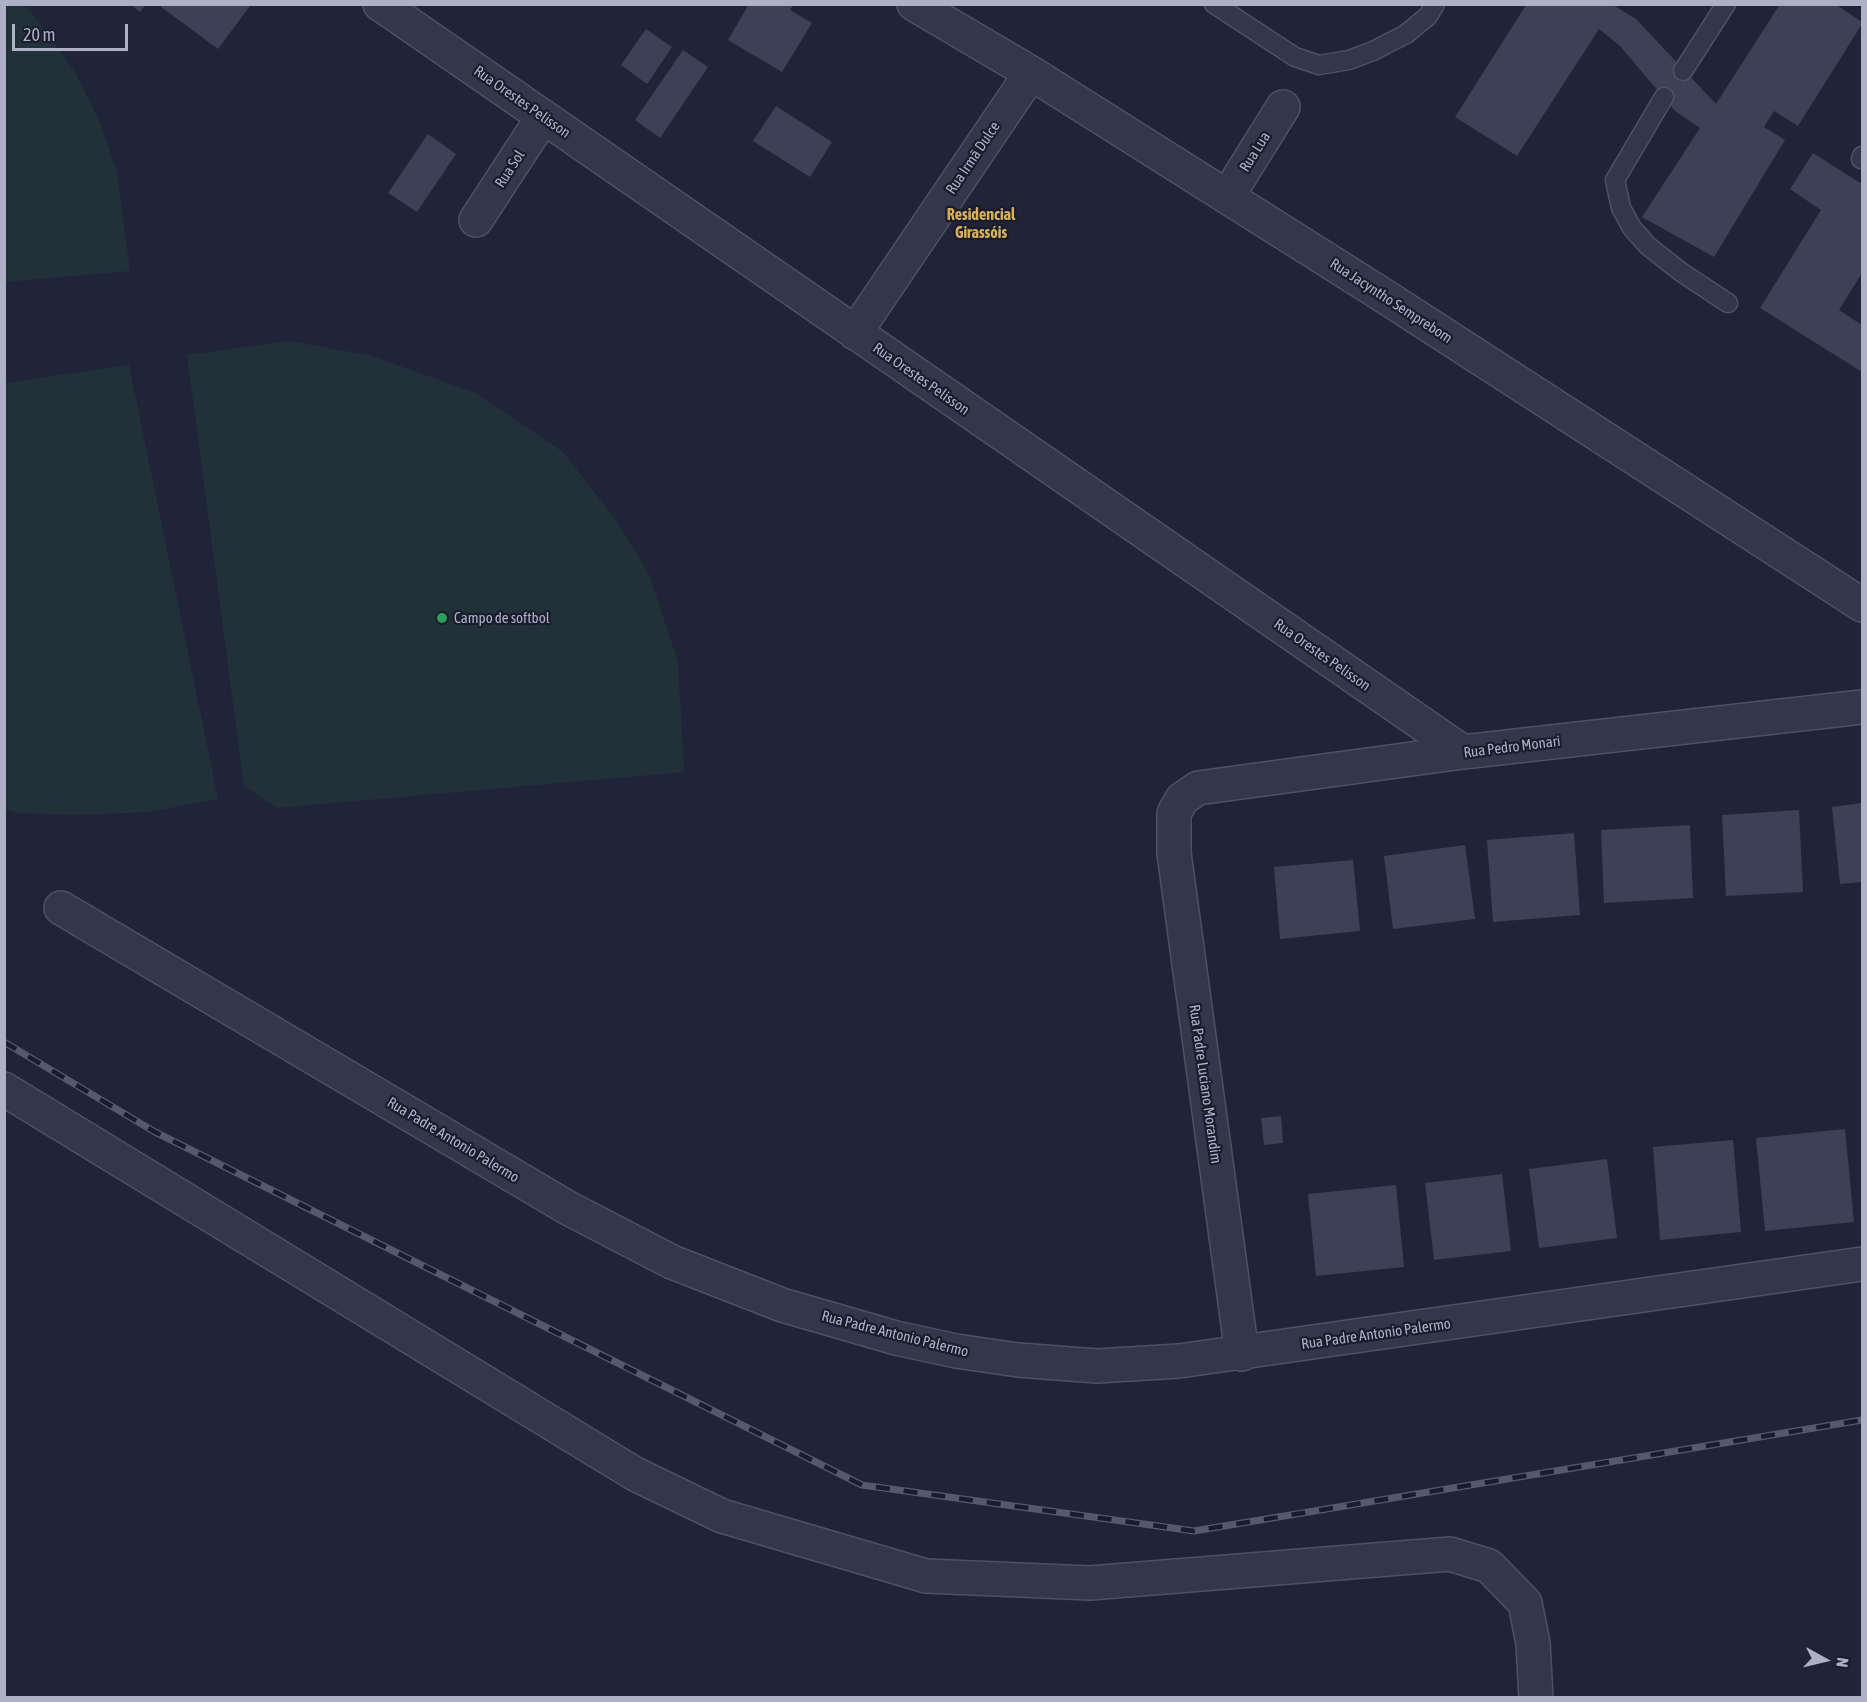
<!DOCTYPE html>
<html>
<head>
<meta charset="utf-8">
<style>
	body { margin:0 }
	#map { position:relative; width:1867px; height:1702px; overflow:hidden; background:#202438; font-family:"Asap Condensed",sans-serif }
	canvas { display:block }
	.frame { position:absolute; inset:0; border:6px solid #aeb1c5; pointer-events:none }
	.north { position:absolute; left:1795px; top:1630px; width:60px; height:60px; -webkit-text-stroke:4px #191c2d; paint-order:stroke; rotate:98deg; font-size:16px; font-weight:700; line-height:24px; text-align:center; color:#aeb1c5 }
	.north::after { content:''; display:block; margin:auto; width:21px; height:27px; background:#aeb1c5; clip-path:polygon(50% 0,100% 100%,50% 72%,0 100%) }
	.scale { position:absolute; left:12px; top:24px; width:116px; height:27px; box-sizing:border-box; border:3px solid #aeb1c5; border-top:0; padding-left:8px; font-size:18px; line-height:21px; white-space:nowrap; color:#aeb1c5; -webkit-text-stroke:4px #191c2d; paint-order:stroke }
</style>
</head>
<body>
<div id="map">
<canvas width="1867" height="1702"></canvas>
<div class="frame"></div>
<div class="north">N</div>
<div class="scale">20 m</div>
</div>
<script>
const ctx = document.querySelector('canvas').getContext('2d');
ctx.lineJoin = 'round';
function paint(path, color) { ctx.fillStyle = color; ctx.fill(path, 'evenodd'); }
const poly = rows => new Path2D(rows.map(r => 'M' + r).join(''));
function strokePath(path, color, width, dash) { ctx.strokeStyle = color; ctx.lineWidth = width; ctx.lineCap = dash ? 'butt' : 'round'; ctx.setLineDash(dash || []); ctx.stroke(path); }
function drawText(font, color, halo, rows, align = 'center') {
  ctx.font = font + ' "Asap Condensed",sans-serif'; ctx.lineWidth = 4.5; ctx.setLineDash([]); ctx.textBaseline = 'middle'; ctx.strokeStyle = halo; ctx.fillStyle = color; for (const [text, x, y, turn = 0] of rows) {
    ctx.save(); ctx.translate(x, y); ctx.rotate((+turn || 0) * Math.PI / 180); ctx.textAlign = isNaN(turn) ? turn : align; if (halo) ctx.strokeText(text, 0, 0); ctx.fillText(text, 0, 0); ctx.restore();
  }
}
const green = poly([
	[5,4,23,5,32,13,76,74,100,123,117,172,130,271,5,282],
	[288,341,369,355,476,393,563,452,613,516,649,574,678,662,684,772,277,808,244,786,187,355],
	[129,365,218,799,148,812,73,815,19,813,5,809,5,383]
]);
const building = poly([
	[130,4,146,4,140,12],
	[749,4,794,4,790,10,812,23,782,72,728,40],
	[1780,4,1835,4,1862,22,1862,24,1798,126,1774,111,1764,127,1785,140,1714,257,1642,217,1700,128,1675,111,1620,46,1599,29,1517,156,1455,117,1526,5,1613,5,1636,19,1716,104],
	[163,5,248,5,250,6,218,49,161,7],
	[646,29,672,47,647,84,621,65],
	[683,50,708,67,660,138,635,120],
	[776,106,832,142,810,177,753,141],
	[428,134,456,154,417,212,388,193],
	[1813,153,1862,184,1862,273,1839,310,1862,325,1862,372,1760,308,1821,210,1790,189],
	[1862,803,1862,882,1840,884,1832,807],
	[1799,810,1803,892,1726,896,1722,815],
	[1690,825,1693,898,1604,903,1601,830],
	[1574,833,1580,915,1493,922,1487,840],
	[1465,845,1475,919,1393,929,1384,856],
	[1353,860,1360,931,1280,939,1274,867],
	[1281,1116,1283,1143,1264,1145,1261,1118],
	[1845,1129,1854,1222,1765,1231,1756,1138],
	[1733,1140,1741,1232,1660,1240,1653,1147],
	[1607,1159,1617,1238,1539,1248,1529,1169],
	[1502,1174,1511,1251,1434,1260,1425,1183],
	[1396,1185,1404,1267,1316,1276,1308,1194]
]);
const lane = poly([
	[1214,4,1295,57,1319,65,1349,60,1373,51,1406,34,1428,16,1435,4],
	[1683,71,1726,4],
	[1664,97,1615,180,1621,208,1632,228,1648,246,1681,272,1728,303],
	[1861,159,1862,156]
]);
const street = poly([
	[380,4,1463,752],
	[914,4,1031,73,1378,292,1862,605],
	[1227,197,1283,107],
	[476,220,543,117],
	[855,333,1031,73],
	[61,908,568,1208,672,1262,782,1305,896,1338,956,1351,1018,1360,1097,1366,1179,1361,1862,1264],
	[4,1089,635,1474,722,1516,926,1576,1090,1583,1450,1554,1489,1566,1525,1603,1533,1643,1536,1698],
	[1242,1354,1174,853,1174,813,1182,799,1198,788,1463,752,1862,707]
]);
const rail = poly([
	[4,1042,155,1132,862,1485,1194,1531,1862,1420]
]);
const markers = [
	[442,618,6,"#2e9e5b"]
];
const streetNames = [
	["Rua Orestes Pelisson",522,102,35],
	["Rua Lua",1255,152,-58],
	["Rua Irmã Dulce",973,158,-56],
	["Rua Sol",510,169,-57],
	["Rua Jacyntho Semprebom",1391,301,33],
	["Rua Orestes Pelisson",921,379,35],
	["Rua Orestes Pelisson",1322,655,35],
	["Rua Pedro Monari",1512,747,-7],
	["Rua Padre Luciano Morandim",1205,1084,82],
	["Rua Padre Antonio Palermo",453,1140,31],
	["Rua Padre Antonio Palermo",895,1334,14],
	["Rua Padre Antonio Palermo",1376,1334,-8]
];
const poiNames = [
	["Campo de softbol",454,618]
];
const neighbourhoodNames = [
	["Residencial",981,215],
	["Girassóis",981,233]
];
paint(green, '#223139');
paint(building, '#3c4158');
strokePath(lane, '#4e5163', 21);
strokePath(street, '#4e5163', 36);
strokePath(lane, '#343749', 18);
strokePath(street, '#343749', 33);
strokePath(rail, '#555970', 7);
strokePath(rail, '#191c2d', 4.5, [14]);
for (const [x, y, r, color] of markers) { const dot = new Path2D(); dot.arc(x, y, r, 0, 2 * Math.PI); ctx.fillStyle = color; ctx.fill(dot); strokePath(dot, '#191c2d', 2); }
drawText('15px', '#aeb1c5', '#191c2d', streetNames);
drawText('15px', '#aeb1c5', '#191c2d', poiNames, 'left');
drawText('bold 16px', '#d5af5a', '#191c2d', neighbourhoodNames);
</script>
</body>
</html>
